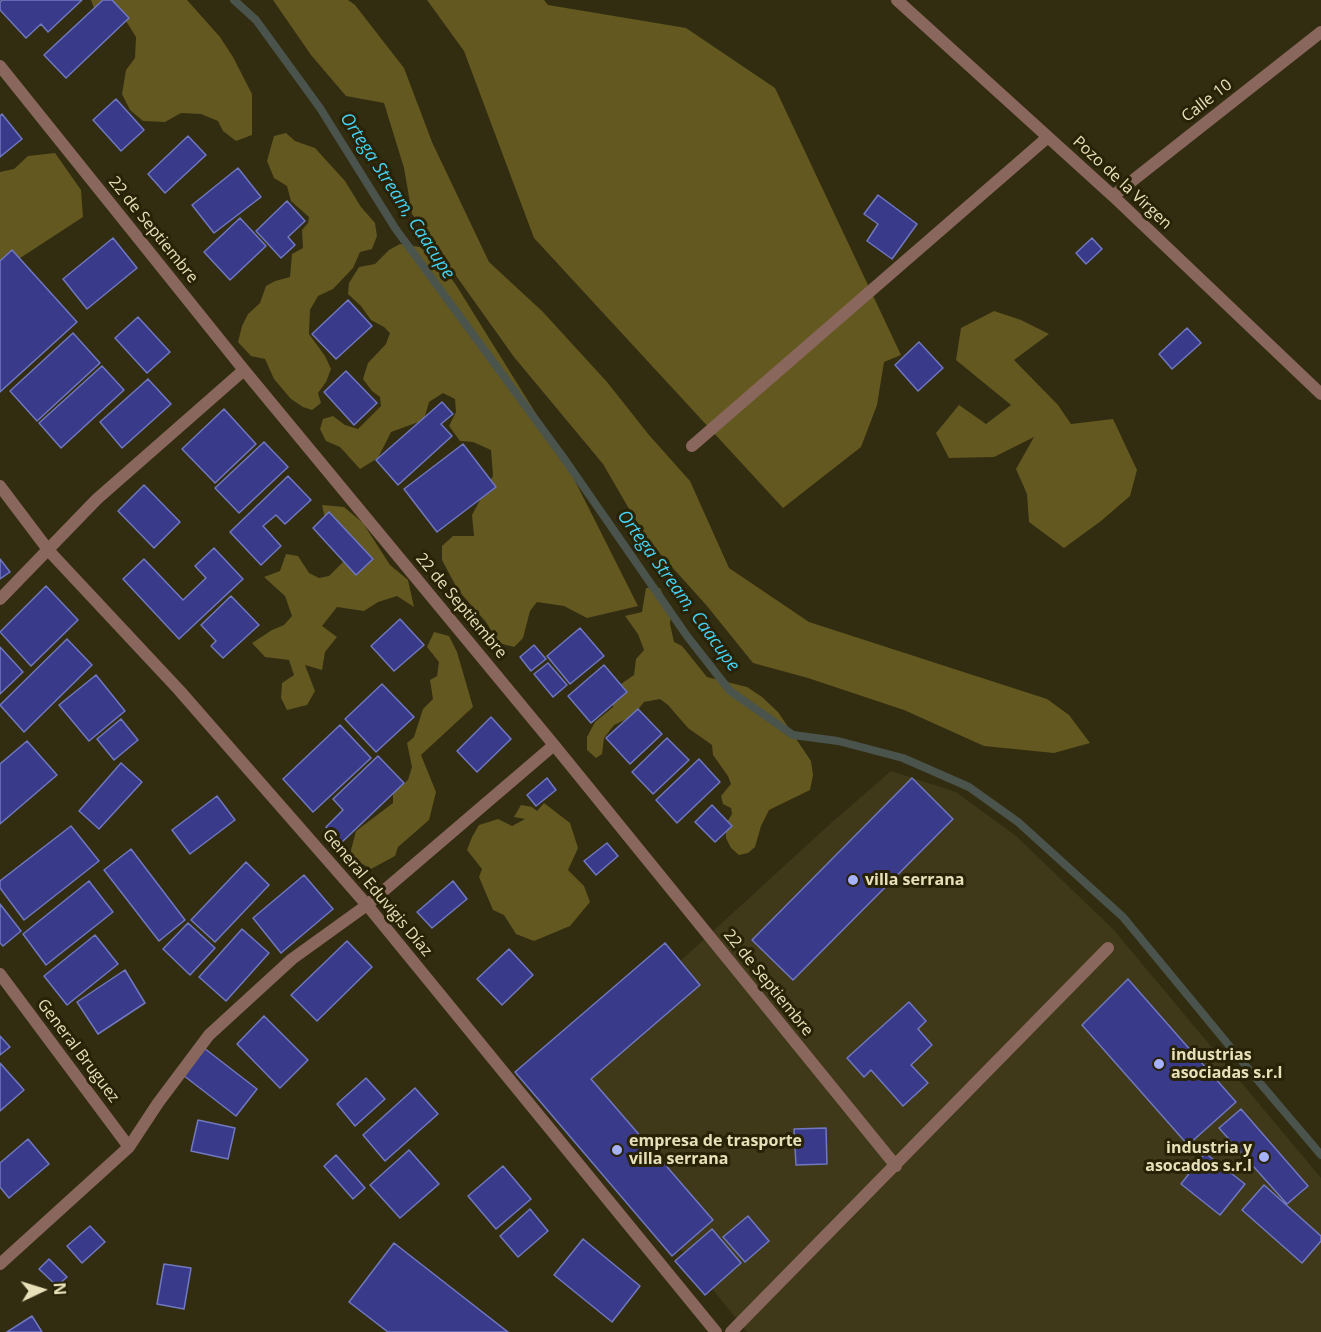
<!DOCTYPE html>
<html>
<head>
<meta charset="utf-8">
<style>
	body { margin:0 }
	#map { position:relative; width:1321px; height:1332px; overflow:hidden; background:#322c11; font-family:"Open Sans",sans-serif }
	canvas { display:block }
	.north { position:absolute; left:12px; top:1260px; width:60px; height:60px; -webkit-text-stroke:4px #282207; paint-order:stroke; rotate:86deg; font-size:16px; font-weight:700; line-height:24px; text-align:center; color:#e8e0b8 }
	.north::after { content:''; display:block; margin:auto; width:21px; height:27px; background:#e8e0b8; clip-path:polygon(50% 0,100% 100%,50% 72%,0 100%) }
</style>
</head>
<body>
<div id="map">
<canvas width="1321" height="1332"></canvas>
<div class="north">N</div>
</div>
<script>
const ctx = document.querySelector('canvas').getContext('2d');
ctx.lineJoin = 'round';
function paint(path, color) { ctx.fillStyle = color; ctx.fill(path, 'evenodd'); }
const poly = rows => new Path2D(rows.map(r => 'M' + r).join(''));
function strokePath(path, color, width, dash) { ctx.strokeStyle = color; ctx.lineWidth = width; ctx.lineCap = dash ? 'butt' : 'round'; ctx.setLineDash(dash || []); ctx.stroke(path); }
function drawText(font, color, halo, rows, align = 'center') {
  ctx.font = font + ' "Open Sans",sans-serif'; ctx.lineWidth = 6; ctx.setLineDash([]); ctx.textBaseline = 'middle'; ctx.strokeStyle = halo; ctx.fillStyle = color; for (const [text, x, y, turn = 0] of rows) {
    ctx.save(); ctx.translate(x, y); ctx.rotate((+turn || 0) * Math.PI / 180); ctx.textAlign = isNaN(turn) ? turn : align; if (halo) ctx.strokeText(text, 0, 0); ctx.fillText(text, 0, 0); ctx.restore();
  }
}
const built = poly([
	[891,771,956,792,1016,836,1113,929,1321,1178,1321,1332,747,1332,547,1083,830,824]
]);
const forest = poly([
	[91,0,187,0,220,37,233,57,252,94,252,135,236,141,223,131,218,121,201,114,181,113,165,122,143,121,130,110,122,94,126,70,135,58,136,37,121,13,94,8],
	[273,0,348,0,355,5,404,68,432,142,489,262,543,312,607,382,649,435,690,481,729,568,809,622,1047,699,1069,715,1090,743,1054,753,984,746,904,710,808,678,753,663,707,606,646,538,603,464,514,357,412,214,404,168,384,103,346,96,311,55],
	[427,0,544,0,548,5,686,28,775,88,901,355,884,362,877,405,861,447,783,508,534,238,464,51],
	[286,133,295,141,315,148,345,181,361,207,375,223,377,236,372,249,360,252,353,268,333,289,318,296,310,310,309,334,325,356,331,369,326,382,318,393,321,403,312,410,303,407,291,399,274,379,265,359,251,356,238,342,242,326,248,314,260,303,266,286,275,281,290,277,292,254,303,248,302,230,308,223,309,217,291,201,287,186,274,178,267,161,274,136],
	[55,153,81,190,83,217,11,264,0,282,0,172,14,169,28,156],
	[400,244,420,247,438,261,456,285,563,457,638,606,587,618,564,606,537,602,530,611,523,638,514,647,499,643,486,622,458,590,442,560,442,546,453,536,474,536,472,515,493,476,491,450,473,442,460,441,449,426,456,412,455,399,443,393,429,402,424,420,391,432,378,458,360,469,340,447,326,441,320,429,323,419,333,416,345,425,358,429,381,406,380,397,372,391,363,379,368,363,386,344,390,333,384,327,371,320,361,306,348,294,349,283,359,267,375,264,389,250],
	[994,311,1021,320,1049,334,1014,360,1058,405,1071,424,1113,419,1137,470,1130,496,1101,521,1064,548,1029,522,1027,494,1016,469,1034,437,994,457,949,458,936,433,959,405,986,424,1011,405,956,360,961,328],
	[322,505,344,507,363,523,390,565,408,580,414,607,397,596,378,602,364,611,337,607,322,626,337,637,325,652,322,670,305,665,315,691,307,705,287,710,281,698,282,683,294,675,289,660,265,657,252,643,272,630,284,625,292,616,285,596,264,577,280,571,286,554,298,556,309,573,319,578,329,576,344,561,326,523],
	[646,588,660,588,671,613,670,624,674,642,682,646,707,677,747,687,762,697,778,712,811,761,813,775,810,790,769,810,761,826,755,847,748,853,739,855,731,848,726,838,726,824,732,814,731,808,723,804,721,796,731,784,728,776,713,755,712,745,688,728,668,705,660,699,644,702,633,716,614,725,604,738,602,754,596,758,587,750,587,737,595,722,613,707,613,693,621,684,634,675,636,659,644,650,638,634,625,616,642,612],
	[434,632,449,636,457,652,473,707,421,755,436,792,429,820,398,847,395,856,371,869,352,858,351,850,356,831,393,803,393,793,408,780,412,767,407,743,414,737,423,709,433,699,430,680,437,676,439,662,427,647],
	[544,803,570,823,578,848,568,870,584,886,590,902,570,926,534,941,516,934,504,915,493,910,479,877,482,869,467,850,472,837,479,825,498,819,512,826,525,819,514,817,521,805,532,807,537,811]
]);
const stream = poly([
	[234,0,256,20,320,108,395,228,563,457,687,636,730,691,793,735,838,741,903,758,969,787,1018,822,1123,917,1260,1083,1321,1155]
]);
const building = poly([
	[2,0,82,0,48,32,41,24,26,38,0,10,0,2,2,0],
	[103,0,112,0,129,18,66,78,44,55,103,0],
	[116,99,144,130,121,151,93,120,116,99],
	[2,114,22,139,0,157,0,116,2,114],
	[188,136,206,155,165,193,148,174,188,136],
	[238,168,261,197,214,233,192,205,238,168],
	[878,195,917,224,892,259,867,241,878,224,864,214,878,195],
	[287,201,305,221,288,237,295,245,281,258,256,231,287,201],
	[240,218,266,246,230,280,204,252,240,218],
	[113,238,137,268,87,309,63,279,113,238],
	[1092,238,1102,249,1086,264,1076,253,1092,238],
	[12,250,77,322,0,392,0,261,12,250],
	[348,300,372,326,336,359,312,334,348,300],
	[138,317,170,352,147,373,115,338,138,317],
	[1187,328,1201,343,1172,369,1159,354,1187,328],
	[73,333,100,363,37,421,10,391,73,333],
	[919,342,943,368,918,391,895,365,919,342],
	[102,366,124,390,61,448,39,423,102,366],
	[346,371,377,403,354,425,324,392,346,371],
	[148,379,171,404,122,448,100,422,148,379],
	[442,402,453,414,441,424,452,436,398,485,376,460,442,402],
	[224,409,256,444,215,483,182,449,224,409],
	[264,442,288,467,239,513,215,488,264,442],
	[463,444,496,487,437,532,404,489,463,444],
	[288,476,311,500,285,524,276,515,263,526,281,546,261,565,230,532,288,476],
	[144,485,180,522,154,548,118,511,144,485],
	[329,512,373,559,356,575,313,528,329,512],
	[214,548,243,579,179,639,123,579,144,559,183,600,206,578,195,566,214,548],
	[0,559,10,572,0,579,0,559],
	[46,586,78,620,31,666,0,632,46,586],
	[231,596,259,625,223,658,211,646,216,641,201,625,231,596],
	[400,619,424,645,394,671,371,646,400,619],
	[580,628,604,656,570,684,547,656,580,628],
	[67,639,92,665,24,732,0,705,67,639],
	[534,645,546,659,531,671,520,657,534,645],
	[0,647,23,672,0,694,0,647],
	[548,663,567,685,553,697,534,674,548,663],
	[604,665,627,692,591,723,568,696,604,665],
	[96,675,125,711,89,741,59,705,96,675],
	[382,684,414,717,376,752,345,719,382,684],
	[638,709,662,734,630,764,606,738,638,709],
	[491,717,511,739,477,772,457,751,491,717],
	[121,719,138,740,114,760,97,739,121,719],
	[340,725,371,758,313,812,283,779,340,725],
	[667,738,689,760,653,794,632,772,667,738],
	[27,741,57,775,0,824,0,764,27,741],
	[378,756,404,783,341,843,326,827,343,810,333,799,378,756],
	[699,759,720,782,677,823,656,800,699,759],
	[121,763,142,782,99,829,79,811,121,763],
	[547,778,556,790,536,806,527,795,547,778],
	[912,778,953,819,793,980,752,940,912,778],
	[217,796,235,820,190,854,172,830,217,796],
	[712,805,732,826,715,842,695,822,712,805],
	[71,826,99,861,24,920,0,888,0,881,71,826],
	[607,843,618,856,596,875,584,861,607,843],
	[131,849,185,920,159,941,104,870,131,849],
	[246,862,269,885,215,942,191,920,246,862],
	[304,875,333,909,281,953,253,918,304,875],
	[89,881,113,912,46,965,23,934,89,881],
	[453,881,467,899,432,928,417,912,453,881],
	[0,904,21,931,3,946,0,943,0,904],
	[188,923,215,948,190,975,163,949,188,923],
	[242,929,269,953,226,1001,199,977,242,929],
	[95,935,118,964,67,1005,44,976,95,935],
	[347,941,372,967,317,1021,291,995,347,941],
	[665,943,700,985,591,1079,713,1220,672,1256,515,1072,665,943],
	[509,949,533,975,502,1005,477,979,509,949],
	[125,970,145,1003,98,1034,77,1002,125,970],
	[1128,979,1236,1102,1188,1145,1082,1025,1128,979],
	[909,1002,926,1021,918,1029,932,1045,911,1065,928,1083,903,1106,871,1070,864,1077,847,1058,909,1002],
	[264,1016,308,1060,280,1088,237,1044,264,1016],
	[0,1036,10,1047,0,1055,0,1036],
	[204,1048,257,1089,236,1116,183,1075,204,1048],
	[0,1063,24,1090,0,1111,0,1063],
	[366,1078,385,1099,355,1126,337,1104,366,1078],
	[415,1088,438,1114,385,1161,363,1135,415,1088],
	[1241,1109,1308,1186,1287,1204,1219,1128,1241,1109],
	[198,1120,235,1128,228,1159,191,1151,198,1120],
	[826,1128,827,1164,796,1165,794,1129,826,1128],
	[28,1139,49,1164,9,1198,0,1187,0,1163,28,1139],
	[409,1150,439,1184,400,1218,370,1185,409,1150],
	[1205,1153,1245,1184,1220,1215,1181,1184,1205,1153],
	[336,1155,365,1188,353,1199,324,1166,336,1155],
	[503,1166,531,1199,496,1229,468,1196,503,1166],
	[1264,1185,1321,1236,1321,1241,1302,1263,1242,1210,1264,1185],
	[530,1209,548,1231,518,1257,500,1236,530,1209],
	[748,1216,769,1241,745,1262,723,1237,748,1216],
	[90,1226,105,1242,82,1263,67,1246,90,1226],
	[712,1229,741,1263,705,1295,675,1261,712,1229],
	[583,1239,640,1286,612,1322,554,1275,583,1239],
	[394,1243,508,1332,388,1332,349,1302,394,1243],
	[49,1259,67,1277,57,1286,39,1269,49,1259],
	[164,1264,191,1268,184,1309,157,1304,164,1264],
	[32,1316,42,1332,7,1332,32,1316]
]);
const street = poly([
	[897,0,1113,196,1321,394],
	[0,66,244,370,554,745,896,1166],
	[1113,196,1321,32],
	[692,446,1048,137],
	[0,486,49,551,179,690,367,905,716,1332],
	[0,599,97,499,244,370],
	[0,974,129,1147],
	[0,1264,129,1147,158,1103,209,1035,292,959,367,905,554,745],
	[731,1332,1108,948]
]);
const markers = [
	[853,880,6,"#a7b1fc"],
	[1159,1064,6,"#a7b1fc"],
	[617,1150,6,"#a7b1fc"],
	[1264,1157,6,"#a7b1fc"]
];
const streetNames = [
	["Calle 10",1207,101,-38],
	["Pozo de la Virgen",1122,183,43],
	["22 de Septiembre",153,230,51],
	["22 de Septiembre",461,606,50],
	["General Eduvigis Díaz",377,893,50],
	["22 de Septiembre",768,983,51],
	["General Bruguez",78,1051,53]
];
const poiNames = [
	["villa serrana",865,880],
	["industrias",1171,1055],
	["asociadas s.r.l",1171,1073],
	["empresa de trasporte",629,1141],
	["villa serrana",629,1159],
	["industria y",1252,1148,"right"],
	["asocados s.r.l",1252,1166,"right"]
];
const waterNames = [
	["Ortega Stream, Caacupe",397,196,57],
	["Ortega Stream, Caacupe",678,591,54]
];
paint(built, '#3f391a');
paint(forest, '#63581f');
strokePath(stream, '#4a544c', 8);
paint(building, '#393a89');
strokePath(building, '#7078bf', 1.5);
strokePath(street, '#8a675c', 12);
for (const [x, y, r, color] of markers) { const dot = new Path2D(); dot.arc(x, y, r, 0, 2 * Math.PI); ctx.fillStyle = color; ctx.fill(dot); strokePath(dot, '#282207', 2); }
drawText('16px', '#e8e0b8', '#282207', streetNames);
drawText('bold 16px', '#e8e0b8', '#282207', poiNames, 'left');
drawText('italic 18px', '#44d2f5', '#282207', waterNames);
</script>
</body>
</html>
